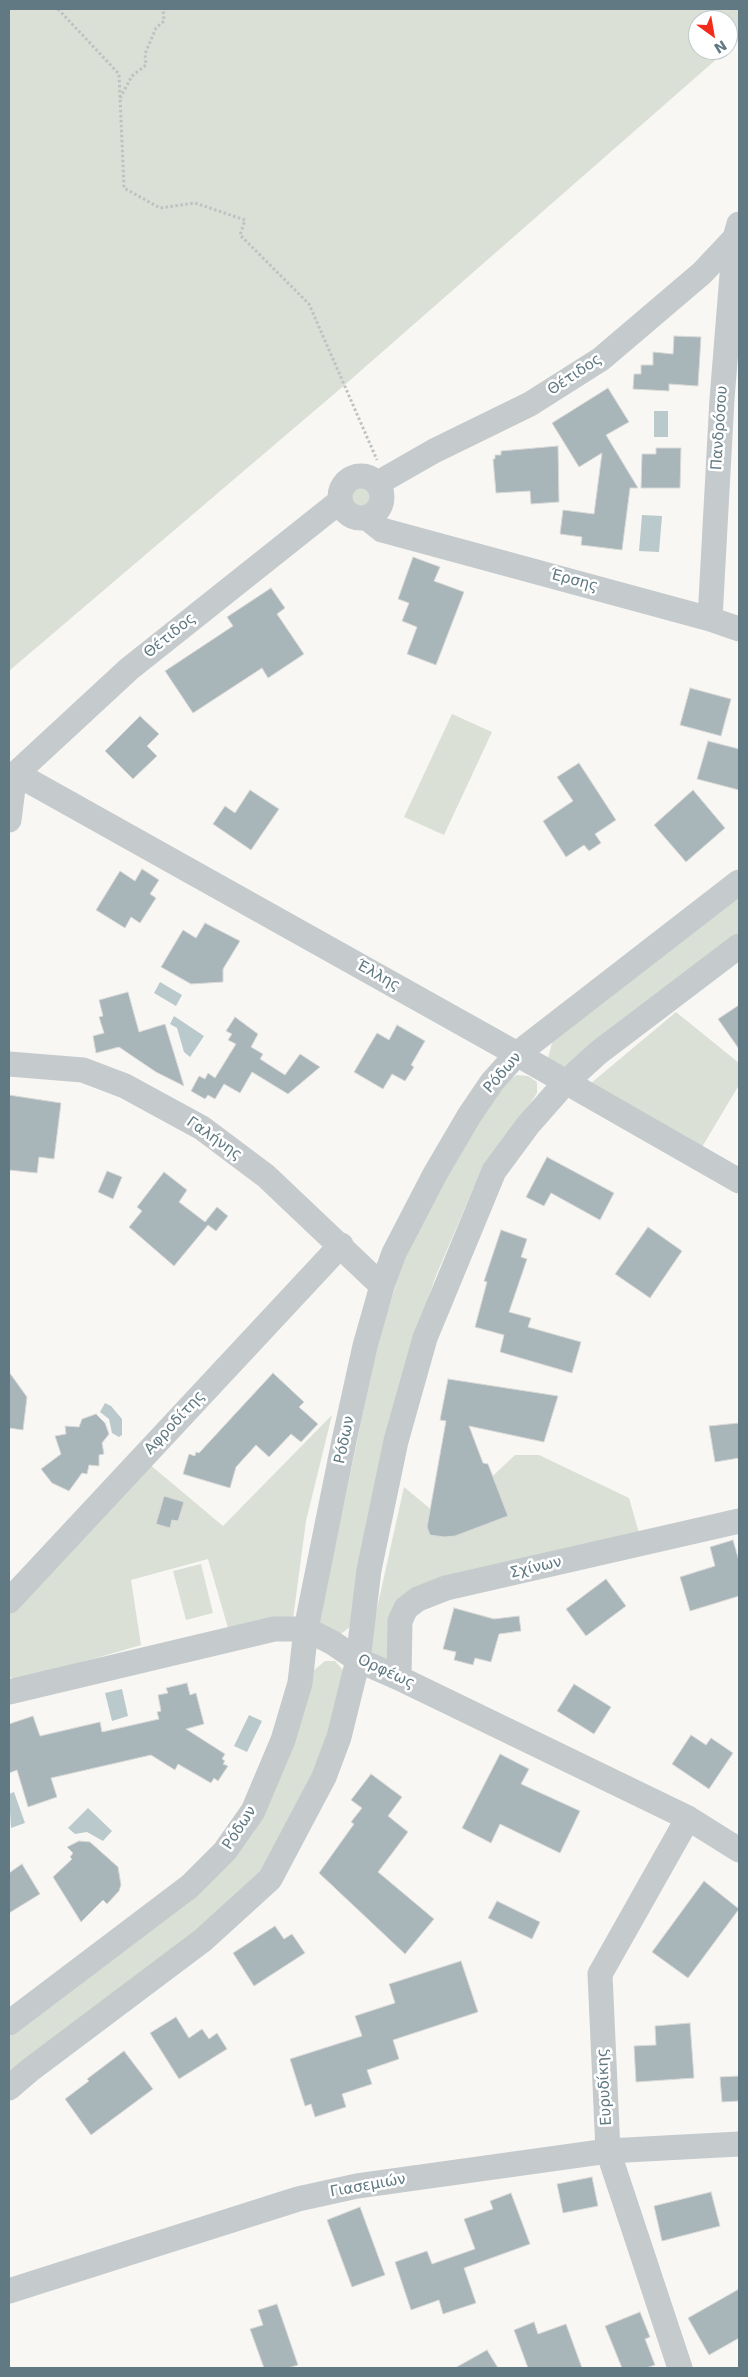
<!DOCTYPE html>
<html>
<head>
<meta charset="utf-8">
<style>
	body { margin:0 }
	#map { position:relative; width:748px; height:2377px; overflow:hidden; background:#f8f7f4; font-family:"DejaVu Sans",sans-serif }
	canvas { display:block }
	.frame { position:absolute; inset:0; border:10px solid #607982; pointer-events:none }
	.north { position:absolute; left:688px; top:10px; width:50px; height:50px; box-sizing:border-box; background:#fff; border:1px solid #bfc9cd; border-radius:50%; rotate:148deg; font-size:14px; font-weight:700; line-height:20px; text-align:center; color:#607982 }
	.north::after { content:''; display:block; margin:auto; width:18px; height:22px; background:#f22b1a; clip-path:polygon(50% 0,100% 100%,50% 72%,0 100%) }
</style>
</head>
<body>
<div id="map">
<canvas width="748" height="2377"></canvas>
<div class="frame"></div>
<div class="north">N</div>
</div>
<script>
const ctx = document.querySelector('canvas').getContext('2d');
ctx.lineJoin = 'round';
function paint(path, color) { ctx.fillStyle = color; ctx.fill(path, 'evenodd'); }
const poly = rows => new Path2D(rows.map(r => 'M' + r).join(''));
function strokePath(path, color, width, dash) { ctx.strokeStyle = color; ctx.lineWidth = width; ctx.lineCap = dash ? 'butt' : 'round'; ctx.setLineDash(dash || []); ctx.stroke(path); }
function drawText(font, color, halo, rows, align = 'center') {
  ctx.font = font + ' "DejaVu Sans",sans-serif'; ctx.lineWidth = 5; ctx.setLineDash([]); ctx.textBaseline = 'middle'; ctx.strokeStyle = halo; ctx.fillStyle = color; for (const [text, x, y, turn = 0] of rows) {
    ctx.save(); ctx.translate(x, y); ctx.rotate((+turn || 0) * Math.PI / 180); ctx.textAlign = isNaN(turn) ? turn : align; if (halo) ctx.strokeText(text, 0, 0); ctx.fillText(text, 0, 0); ctx.restore();
  }
}
const green = poly([
	[9,9,739,9,739,40,728,50,728,20,698,20,698,50,727,50,340,389,9,671],
	'348 497a13 13 0 1 1 26 0a13 13 0 1 1-26 0Z',
	[452,714,492,732,444,835,404,817],
	[739,897,739,934,572,1065,557,1067,548,1058,552,1043,566,1027],
	[676,1012,739,1063,739,1085,702,1147,590,1084],
	[517,1075,528,1076,537,1082,537,1093,473,1189,435,1278,406,1364,351,1626,336,1638,319,1623,379,1337,403,1263,445,1172,500,1085],
	[332,1415,306,1521,293,1619,228,1628,208,1559,131,1580,141,1645,21,1680,9,1677,9,1613,148,1463,223,1526],
	[515,1455,539,1455,629,1498,639,1533,437,1579,389,1663,367,1653,404,1487,445,1521],
	[201,1564,213,1613,186,1620,173,1571],
	[325,1661,335,1661,343,1670,345,1683,315,1775,278,1850,249,1888,187,1942,9,2076,9,2037,161,1923,225,1866,313,1671]
]);
const water = poly([
	[654,411,668,411,668,437,654,437],
	[642,515,662,516,659,552,639,551],
	[160,982,182,995,176,1006,154,993],
	[174,1016,204,1036,190,1057,184,1052,177,1028,170,1024],
	[105,1403,111,1406,122,1419,122,1435,119,1437,112,1433,109,1419,100,1412],
	[122,1689,128,1716,112,1721,105,1693],
	[249,1715,262,1721,247,1752,234,1746],
	[14,1792,25,1823,11,1828,9,1794],
	[88,1808,112,1831,103,1841,87,1832,75,1834,68,1828]
]);
const building = poly([
	[674,336,701,337,698,386,669,384,669,391,633,389,634,374,641,374,641,365,653,365,653,352,673,354,674,336],
	[608,388,629,422,606,435,638,488,630,488,622,550,581,545,582,537,560,534,563,510,594,514,602,453,579,467,552,423,608,388],
	[558,446,559,502,531,504,530,491,496,493,493,459,495,459,495,455,501,455,501,451,558,446],
	[656,448,681,448,680,488,641,488,642,454,656,454,656,448],
	[413,557,440,567,434,581,464,592,436,665,407,654,417,627,402,621,409,603,398,599,413,557],
	[271,588,285,608,277,614,304,654,268,678,262,668,193,713,165,671,233,626,227,617,271,588],
	[690,688,731,699,721,736,680,725,690,688],
	[140,716,159,734,147,746,157,756,133,779,105,751,140,716],
	[708,741,739,749,739,790,697,779,708,741],
	[579,763,616,820,595,834,601,843,589,851,584,845,566,857,543,821,573,801,557,777,579,763],
	[250,790,279,809,251,850,213,824,225,806,235,813,250,790],
	[693,790,725,828,686,862,654,825,693,790],
	[142,869,159,880,150,894,156,898,140,923,131,917,125,928,96,910,120,871,135,881,142,869],
	[205,923,240,941,223,969,223,982,191,984,161,967,183,930,196,938,205,923],
	[128,992,139,1032,165,1024,184,1086,156,1072,119,1047,96,1053,93,1036,104,1033,99,1017,103,1016,99,1000,128,992],
	[739,1005,739,1049,718,1019,739,1005],
	[235,1017,258,1034,251,1047,263,1054,260,1059,285,1075,300,1054,320,1067,288,1094,252,1072,240,1093,224,1084,215,1099,208,1095,205,1099,191,1091,199,1076,205,1079,208,1073,215,1078,236,1044,228,1040,232,1034,226,1031,235,1017],
	[397,1025,425,1041,411,1065,414,1067,405,1081,392,1074,383,1089,354,1072,377,1033,389,1040,397,1025],
	[9,1095,61,1103,54,1159,39,1157,37,1173,9,1170,9,1095],
	[547,1157,614,1193,600,1220,551,1193,544,1206,526,1197,547,1157],
	[107,1171,122,1177,113,1199,98,1192,107,1171],
	[164,1172,187,1190,179,1202,205,1222,217,1207,228,1216,216,1231,208,1225,174,1266,129,1227,142,1211,137,1207,164,1172],
	[648,1227,682,1251,650,1298,615,1274,648,1227],
	[501,1230,527,1239,521,1257,527,1259,509,1312,531,1318,528,1327,581,1342,572,1373,500,1352,504,1335,475,1327,487,1282,484,1281,501,1230],
	[9,1372,27,1397,23,1430,9,1428,9,1372],
	[273,1373,304,1402,299,1407,318,1424,301,1442,291,1434,269,1457,256,1445,236,1467,230,1488,183,1474,189,1454,195,1456,196,1452,199,1453,273,1373],
	[448,1379,558,1396,544,1442,469,1426,483,1463,488,1464,508,1516,455,1536,444,1537,430,1535,427,1527,446,1421,440,1420,448,1379],
	[96,1414,105,1423,109,1434,102,1443,104,1454,99,1455,99,1466,89,1465,87,1474,82,1473,69,1491,52,1483,41,1469,61,1454,55,1436,66,1434,65,1426,79,1427,82,1419,96,1414],
	[739,1423,739,1458,715,1462,709,1426,739,1423],
	[164,1496,184,1502,178,1521,172,1520,170,1528,156,1524,164,1496],
	[733,1540,739,1561,739,1596,690,1611,680,1577,715,1566,710,1547,733,1540],
	[606,1579,626,1606,586,1636,566,1609,606,1579],
	[454,1608,494,1619,519,1616,521,1631,499,1634,491,1662,475,1658,473,1665,454,1660,456,1652,443,1649,454,1608],
	[187,1683,190,1695,196,1693,204,1724,186,1729,225,1754,222,1759,225,1761,223,1764,228,1766,218,1781,214,1778,211,1783,178,1764,175,1770,151,1755,51,1778,57,1797,28,1807,17,1770,9,1773,9,1724,33,1716,40,1736,100,1722,102,1732,159,1719,157,1712,161,1711,158,1695,168,1693,166,1688,187,1683],
	[574,1684,611,1707,594,1734,557,1711,574,1684],
	[691,1735,706,1745,711,1738,733,1753,709,1789,672,1764,691,1735],
	[500,1754,529,1769,521,1784,580,1811,560,1853,500,1824,491,1843,462,1828,500,1754],
	[371,1774,402,1797,388,1816,408,1832,378,1872,434,1919,405,1954,319,1873,354,1824,351,1822,362,1808,351,1800,371,1774],
	[79,1841,90,1842,118,1867,121,1885,119,1891,107,1904,103,1900,81,1922,53,1877,72,1859,70,1857,73,1853,67,1847,79,1841],
	[22,1864,40,1894,9,1913,9,1873,22,1864],
	[704,1881,739,1909,688,1978,652,1952,704,1881],
	[497,1901,540,1922,532,1939,488,1918,497,1901],
	[275,1926,284,1939,292,1934,305,1953,254,1986,233,1953,275,1926],
	[461,1961,478,2012,393,2040,399,2059,367,2070,372,2084,342,2094,346,2107,315,2117,311,2104,305,2106,290,2059,362,2036,355,2016,395,2003,389,1984,461,1961],
	[176,2017,189,2038,202,2029,209,2039,217,2033,227,2049,179,2079,150,2033,176,2017],
	[690,2023,694,2078,636,2082,634,2046,656,2045,655,2026,690,2023],
	[124,2051,153,2089,91,2135,65,2099,89,2081,87,2079,124,2051],
	[739,2076,739,2101,722,2102,720,2077,739,2076],
	[592,2177,598,2206,563,2213,557,2184,592,2177],
	[711,2192,720,2226,662,2241,654,2206,711,2192],
	[511,2193,530,2244,464,2268,476,2303,443,2314,439,2300,411,2310,395,2262,427,2251,432,2264,475,2249,464,2219,493,2209,490,2201,511,2193],
	[360,2207,385,2275,352,2287,327,2220,360,2207],
	[739,2289,739,2338,709,2355,688,2318,739,2289],
	[277,2304,298,2365,288,2368,264,2368,250,2329,263,2325,258,2310,277,2304],
	[640,2312,650,2337,645,2339,655,2365,646,2368,622,2368,605,2326,640,2312],
	[534,2322,538,2334,566,2324,582,2368,528,2368,514,2330,534,2322],
	[487,2350,498,2368,455,2368,487,2350]
]);
const path = poly([
	[58,9,119,74,124,188,160,208,195,203,245,220,240,235,309,304,377,460],
	[120,98,132,76,146,65,145,54,156,28,164,21,163,9]
]);
const minor = poly([
	'340 497a21 21 0 1 1 42 0a21 21 0 1 1-42 0Z',
	[378,483,434,451,530,404,601,359,702,273,735,238,739,224],
	[367,518,382,530,710,619,739,629],
	[710,619,722,399,735,238],
	[9,780,129,669,339,502],
	[9,820,15,773,517,1054,739,1181],
	[9,1064,83,1070,125,1086,202,1128,266,1176,382,1286],
	[9,1601,341,1245],
	[399,1678,400,1621,406,1608,418,1599,446,1588,739,1521],
	[9,1692,274,1629,306,1629,333,1643,358,1660,399,1678,688,1818,739,1850],
	[9,2023,190,1886,225,1851,253,1811,283,1740,300,1683,306,1629,344,1441,365,1346,382,1286,394,1253,435,1174,469,1116,492,1082,517,1054,739,882],
	[9,2088,30,2070,203,1940,270,1879,324,1777,339,1737,358,1660,369,1570,396,1441,425,1338,494,1171,528,1125,565,1083,598,1053,739,946],
	[9,2291,298,2199,357,2186,608,2151,739,2144],
	[680,2368,608,2151,600,1974,688,1818]
]);
const streetNames = [
	["Θέτιδος",575,375,-34],
	["Πανδρόσου",720,428,-86],
	["Έρσης",574,581,15],
	["Θέτιδος",170,636,-39],
	["Έλλης",378,976,29],
	["Ρόδων",503,1073,-49],
	["Γαλήνης",214,1139,35],
	["Αφροδίτης",175,1423,-47],
	["Ρόδων",345,1440,-78],
	["Σχίνων",536,1568,-13],
	["Ορφέως",386,1672,25],
	["Ρόδων",240,1828,-57],
	["Ευρυδίκης",605,2087,-93],
	["Γιασεμιών",368,2186,-10]
];
paint(green, '#dae0d5');
paint(water, '#bacacc');
paint(building, '#a8b5b9');
strokePath(building, '#d9d9d7', 1);
strokePath(path, '#bec2c3', 3, [2.5, 2.5]);
strokePath(minor, '#c5cacd', 25);
drawText('15px', '#607982', '#fff', streetNames);
</script>
</body>
</html>
